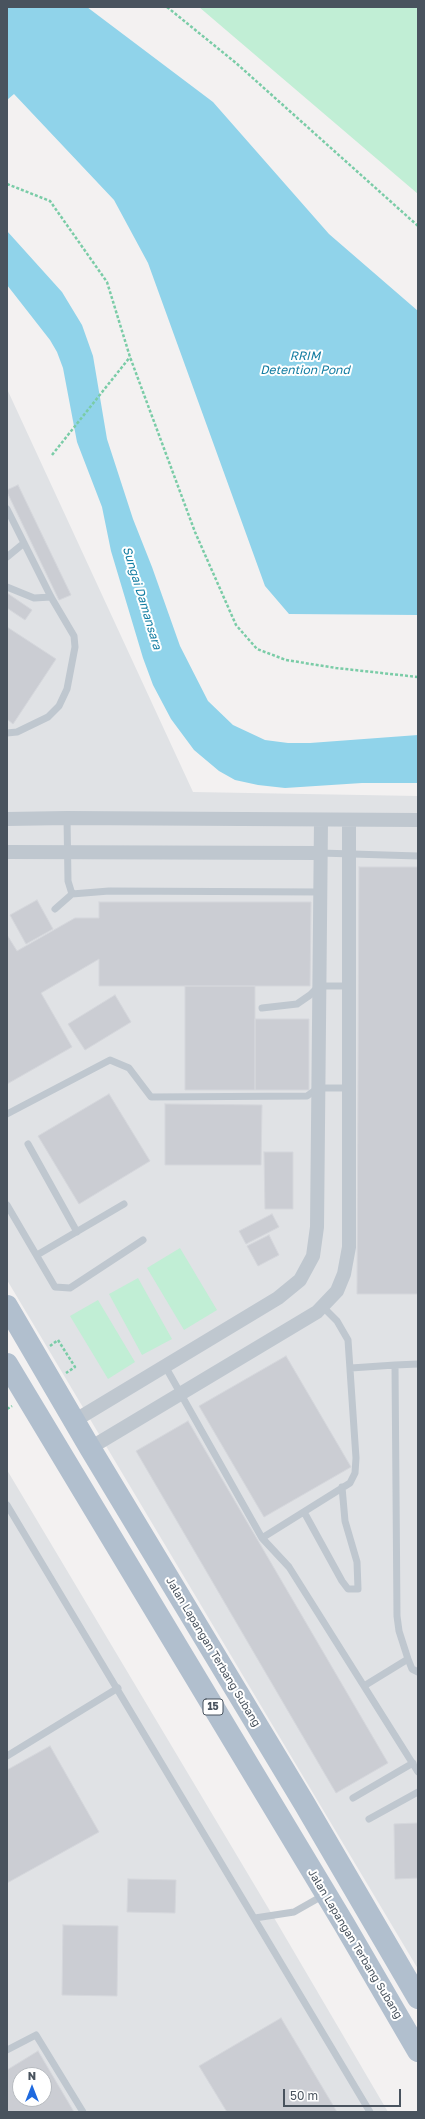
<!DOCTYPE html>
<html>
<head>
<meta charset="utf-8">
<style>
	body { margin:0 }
	#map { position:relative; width:425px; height:2119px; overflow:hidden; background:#f3f1f1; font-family:"Golos Text",sans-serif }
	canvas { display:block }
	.frame { position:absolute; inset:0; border:8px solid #49535e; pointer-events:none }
	.north { position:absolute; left:12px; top:2067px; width:40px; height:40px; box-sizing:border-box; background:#fff; border:1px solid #b6babf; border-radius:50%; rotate:0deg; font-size:11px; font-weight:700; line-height:16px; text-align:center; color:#49535e }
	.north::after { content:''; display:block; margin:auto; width:14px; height:18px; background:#1f6adf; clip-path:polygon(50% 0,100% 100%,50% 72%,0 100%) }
	.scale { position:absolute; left:283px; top:2089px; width:118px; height:18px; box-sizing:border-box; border:2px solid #49535e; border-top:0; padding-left:5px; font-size:12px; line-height:14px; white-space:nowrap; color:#49535e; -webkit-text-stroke:3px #fff; paint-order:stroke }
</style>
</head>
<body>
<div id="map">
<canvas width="425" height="2119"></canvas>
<div class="frame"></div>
<div class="north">N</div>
<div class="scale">50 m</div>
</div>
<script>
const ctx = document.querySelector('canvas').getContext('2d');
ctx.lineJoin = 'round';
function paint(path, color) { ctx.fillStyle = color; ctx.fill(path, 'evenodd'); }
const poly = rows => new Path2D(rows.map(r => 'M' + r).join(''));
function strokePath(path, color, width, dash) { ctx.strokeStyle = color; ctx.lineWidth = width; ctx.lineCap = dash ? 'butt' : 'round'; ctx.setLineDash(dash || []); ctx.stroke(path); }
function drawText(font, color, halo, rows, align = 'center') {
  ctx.font = font + ' "Golos Text",sans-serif'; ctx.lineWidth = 4; ctx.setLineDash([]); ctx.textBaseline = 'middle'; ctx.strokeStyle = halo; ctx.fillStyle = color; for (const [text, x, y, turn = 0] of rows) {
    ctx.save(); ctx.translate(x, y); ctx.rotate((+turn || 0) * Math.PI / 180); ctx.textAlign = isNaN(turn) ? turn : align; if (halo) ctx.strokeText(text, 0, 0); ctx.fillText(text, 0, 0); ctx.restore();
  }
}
const airport = poly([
	[7,389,193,792,418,796,418,1969,7,1280],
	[7,1470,273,1916,388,2112,7,2112],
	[20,2075,44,2075,44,2099,20,2099]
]);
const green = poly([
	[199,7,418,7,418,194],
	[180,1248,217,1310,184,1330,147,1268],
	[138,1278,172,1339,142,1355,109,1294],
	[98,1300,135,1362,108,1379,70,1316]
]);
const water = poly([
	[7,7,87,7,213,102,329,234,418,311,418,615,289,614,265,586,148,263,114,200,14,94,7,100],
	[7,231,62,292,82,325,93,356,107,439,133,519,152,567,180,646,208,701,233,725,265,740,288,743,310,743,418,735,418,783,362,783,285,788,258,785,235,780,219,771,194,750,171,719,153,685,143,658,111,551,102,507,77,442,63,368,57,352,50,340,7,285]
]);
const building = poly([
	[18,485,71,595,59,600,7,492,7,490,18,485],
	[7,593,32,610,25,620,7,608,7,593],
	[7,627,56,659,13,724,7,719,7,627],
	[359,867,418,867,418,1294,357,1294,359,867],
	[37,900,53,929,26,944,10,915,37,900],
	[99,902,311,902,310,986,99,986,99,959,41,993,72,1047,7,1084,7,935,17,951,75,918,99,918,99,902],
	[185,986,255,986,255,1090,185,1090,185,986],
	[115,995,131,1022,85,1050,68,1024,115,995],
	[255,1019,309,1019,309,1090,255,1090,255,1019],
	[109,1094,150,1161,79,1204,38,1136,109,1094],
	[165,1104,262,1105,261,1165,165,1165,165,1104],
	[264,1152,293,1152,293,1209,265,1209,264,1152],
	[272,1214,279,1227,246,1244,239,1231,272,1214],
	[269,1235,279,1255,258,1266,247,1246,269,1235],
	[286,1356,351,1467,264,1517,199,1406,286,1356],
	[188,1421,388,1763,336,1793,136,1451,188,1421],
	[50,1746,99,1832,7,1883,7,1770,50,1746],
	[418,1823,418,1878,395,1879,394,1824,418,1823],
	[128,1879,176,1880,175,1913,127,1912,128,1879],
	[63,1925,118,1926,117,1996,62,1995,63,1925],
	[281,2018,337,2112,227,2112,199,2066,281,2018],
	[38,2051,74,2112,7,2112,7,2070,38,2051],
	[20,2075,44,2075,44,2099,20,2099,20,2075]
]);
const path = poly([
	[167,7,236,63,418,226],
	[7,184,50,201,107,282,130,357,195,532,236,625,257,649,286,660,336,668,418,677],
	[52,455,130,357],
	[50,1346,58,1340,75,1367,66,1373],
	[7,1409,12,1406]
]);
const lane = poly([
	[7,509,51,597,74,636,75,647,67,689,59,706,48,717,17,732,7,733],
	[7,557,24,543],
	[7,587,34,598,51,597],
	[67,818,68,881,72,894],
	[320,853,418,856],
	[55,909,72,894,109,891,320,892],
	[262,1008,297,1004,310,995,319,986,349,986],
	[7,1114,110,1060,129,1068,151,1097,307,1096,318,1088,348,1088],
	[28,1144,77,1232],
	[7,1205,55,1287,70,1288,143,1240],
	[37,1255,124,1204],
	[418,1364,395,1365,397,1616,399,1631,408,1659,412,1669,418,1672],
	[165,1366,262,1538,289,1567,418,1772],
	[351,1368,395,1365],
	[7,1505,370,2112],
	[304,1512,342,1581,348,1589,358,1589,357,1562,345,1521,342,1487],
	[262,1538,350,1483,355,1473,356,1458,348,1340,337,1321,323,1307],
	[364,1686,408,1659],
	[7,1756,118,1688],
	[353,1798,413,1763],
	[369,1819,418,1792],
	[255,1918,294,1912,324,1895],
	[7,2050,36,2035,83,2112]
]);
const street = poly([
	[7,819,67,818,418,820],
	[7,852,320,853],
	[74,1421,278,1298,300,1280,313,1256,317,1227,321,821],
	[90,1448,317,1312,337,1291,344,1274,349,1247,349,821]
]);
const primary = poly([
	[7,1306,90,1448,304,1803,418,1998],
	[7,1364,344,1924,418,2051]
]);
const shields = [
	[213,1707,20]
];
const shieldNames = [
	["15",213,1707]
];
const streetNames = [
	["Jalan Lapangan Terbang Subang",213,1652,59],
	["Jalan Lapangan Terbang Subang",355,1944,59]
];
const waterNames = [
	["RRIM",305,356],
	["Detention Pond",305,370],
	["Sungai Damansara",142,598,73]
];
paint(airport, '#e0e2e5');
paint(green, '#c1eed5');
paint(water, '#90d3ea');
paint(building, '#cbcdd3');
strokePath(building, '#d5d7dc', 1);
strokePath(path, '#7acca7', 2.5, [3, 2]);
strokePath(lane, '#bfc7cf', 7);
strokePath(street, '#bfc7cf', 14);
strokePath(primary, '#b1bfce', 22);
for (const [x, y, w] of shields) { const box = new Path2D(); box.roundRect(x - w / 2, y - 8, w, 16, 3); ctx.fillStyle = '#fff'; ctx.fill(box); strokePath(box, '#49535e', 1); }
drawText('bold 10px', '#49535e', null, shieldNames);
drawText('11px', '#49535e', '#fff', streetNames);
drawText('italic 12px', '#117ca1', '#fff', waterNames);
</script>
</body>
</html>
